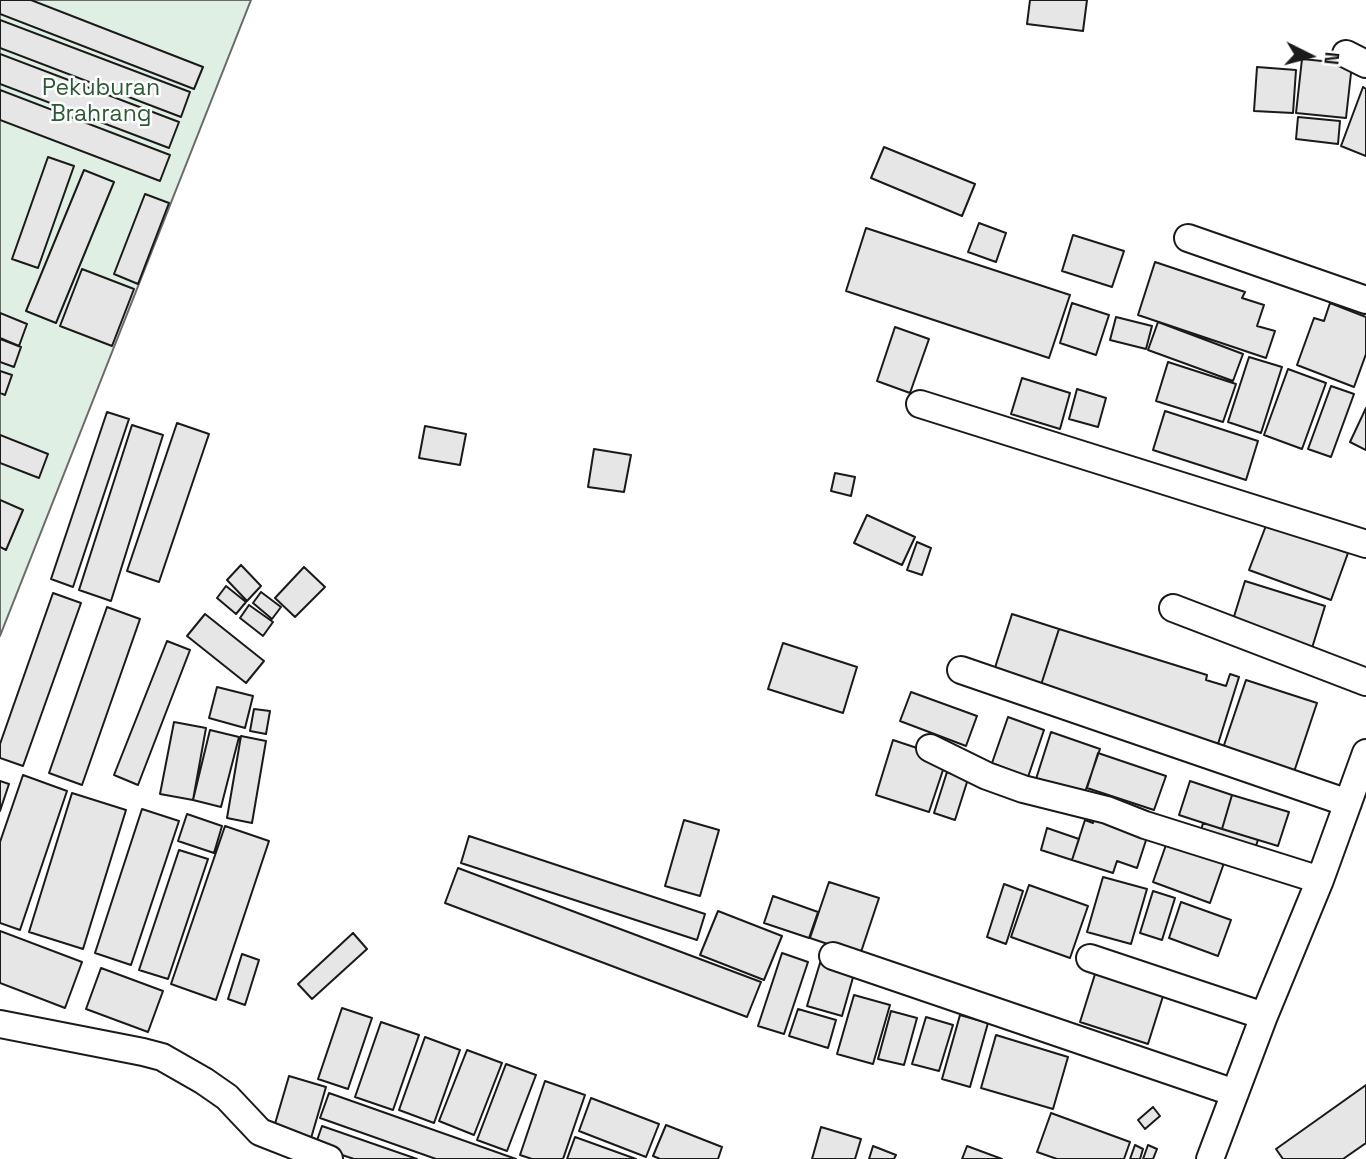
<!DOCTYPE html>
<html>
<head>
<meta charset="utf-8">
<style>
	body { margin:0 }
	#map { position:relative; width:1366px; height:1159px; overflow:hidden; background:#fff; font-family:"Space Grotesk",sans-serif }
	canvas { display:block }
	.north { position:absolute; left:1275px; top:21px; width:70px; height:70px; -webkit-text-stroke:5px #fff; paint-order:stroke; rotate:96deg; font-size:19px; font-weight:700; line-height:28px; text-align:center; color:#1a1a1a }
	.north::after { content:''; display:block; margin:auto; width:24px; height:32px; background:#1a1a1a; clip-path:polygon(50% 0,100% 100%,50% 72%,0 100%) }
</style>
</head>
<body>
<div id="map">
<canvas width="1366" height="1159"></canvas>
<div class="north">N</div>
</div>
<script>
const ctx = document.querySelector('canvas').getContext('2d');
ctx.lineJoin = 'round';
function paint(path, color) { ctx.fillStyle = color; ctx.fill(path, 'evenodd'); }
const poly = rows => new Path2D(rows.map(r => 'M' + r).join(''));
function strokePath(path, color, width, dash) { ctx.strokeStyle = color; ctx.lineWidth = width; ctx.lineCap = dash ? 'butt' : 'round'; ctx.setLineDash(dash || []); ctx.stroke(path); }
function drawText(font, color, halo, rows, align = 'center') {
  ctx.font = font + ' "Space Grotesk",sans-serif'; ctx.lineWidth = 5; ctx.setLineDash([]); ctx.textBaseline = 'middle'; ctx.strokeStyle = halo; ctx.fillStyle = color; for (const [text, x, y, turn = 0] of rows) {
    ctx.save(); ctx.translate(x, y); ctx.rotate((+turn || 0) * Math.PI / 180); ctx.textAlign = isNaN(turn) ? turn : align; if (halo) ctx.strokeText(text, 0, 0); ctx.fillText(text, 0, 0); ctx.restore();
  }
}
const green = poly([
	[0,0,251,0,0,636,0,0]
]);
const building = poly([
	[0,0,31,0,203,67,194,89,0,14,0,0],
	[1030,0,1087,0,1083,31,1027,24,1030,0],
	[0,20,190,92,181,117,0,48,0,20],
	[0,54,179,122,169,148,0,84,0,54],
	[1302,59,1352,64,1346,118,1296,113,1302,59],
	[1257,67,1296,70,1293,113,1254,111,1257,67],
	[1363,87,1366,89,1366,156,1341,146,1363,87],
	[0,90,170,155,160,181,0,120,0,90],
	[1298,117,1340,121,1338,144,1296,139,1298,117],
	[884,147,975,184,962,216,871,178,884,147],
	[48,157,74,166,38,268,12,259,48,157],
	[84,170,114,182,56,323,26,311,84,170],
	[145,194,169,203,138,284,114,274,145,194],
	[979,223,1006,233,996,262,968,252,979,223],
	[866,228,1070,295,1049,358,846,291,866,228],
	[1073,235,1124,251,1112,287,1062,271,1073,235],
	[1155,262,1245,292,1242,298,1264,305,1257,326,1275,331,1266,358,1138,315,1155,262],
	[82,269,134,289,112,346,60,326,82,269],
	[1072,303,1109,315,1096,355,1060,343,1072,303],
	[1330,303,1366,317,1366,354,1354,387,1297,365,1314,318,1324,321,1330,303],
	[0,313,27,324,19,346,0,338,0,313],
	[1116,317,1152,326,1146,349,1110,340,1116,317],
	[1158,322,1243,354,1233,381,1148,350,1158,322],
	[895,327,929,339,910,393,877,381,895,327],
	[0,339,21,347,14,367,0,362,0,339],
	[1249,357,1282,367,1261,433,1228,422,1249,357],
	[1168,362,1236,384,1223,422,1156,401,1168,362],
	[1288,369,1326,383,1302,449,1264,435,1288,369],
	[0,371,12,375,5,395,0,393,0,371],
	[1022,378,1070,393,1060,429,1011,414,1022,378],
	[1331,386,1354,394,1331,457,1308,449,1331,386],
	[1077,389,1106,398,1098,427,1069,419,1077,389],
	[1366,408,1366,450,1350,442,1366,408],
	[1165,411,1258,441,1246,480,1153,450,1165,411],
	[107,412,129,419,73,587,51,579,107,412],
	[177,423,209,434,159,582,127,571,177,423],
	[132,425,163,435,111,601,79,590,132,425],
	[425,426,466,434,460,465,419,458,425,426],
	[0,435,48,454,39,478,0,463,0,435],
	[594,449,631,455,624,492,588,487,594,449],
	[835,473,855,477,851,496,831,491,835,473],
	[0,500,23,510,6,550,0,547,0,500],
	[867,515,915,537,902,565,854,543,867,515],
	[1267,523,1348,553,1331,600,1249,570,1267,523],
	[917,542,931,548,922,575,907,570,917,542],
	[241,565,261,586,247,601,227,580,241,565],
	[304,567,325,587,295,617,275,598,304,567],
	[1245,581,1325,606,1312,648,1232,623,1245,581],
	[226,586,246,602,236,614,217,598,226,586],
	[261,592,281,607,272,619,253,603,261,592],
	[53,593,81,603,23,766,0,758,0,744,53,593],
	[249,605,273,622,263,636,240,618,249,605],
	[107,607,140,619,82,785,49,773,107,607],
	[205,614,264,661,246,683,187,636,205,614],
	[1012,614,1059,629,1040,688,993,674,1012,614],
	[1059,629,1207,675,1206,680,1226,686,1230,674,1239,677,1218,744,1040,688,1059,629],
	[167,641,190,650,138,785,114,775,167,641],
	[783,643,857,667,843,713,768,689,783,643],
	[1246,680,1317,703,1292,778,1221,754,1246,680],
	[217,687,253,696,245,728,209,718,217,687],
	[911,692,977,716,966,746,900,721,911,692],
	[254,709,270,711,266,734,250,731,254,709],
	[1008,717,1044,730,1028,777,992,763,1008,717],
	[174,722,206,728,193,800,160,794,174,722],
	[210,730,239,737,221,807,193,800,210,730],
	[1051,732,1100,749,1084,795,1036,779,1051,732],
	[241,736,266,741,252,823,227,818,241,736],
	[893,740,947,758,929,812,876,795,893,740],
	[1098,753,1166,776,1154,810,1087,788,1098,753],
	[947,772,968,779,955,820,934,813,947,772],
	[23,775,67,791,20,930,0,923,0,842,23,775],
	[0,781,9,784,0,811,0,781],
	[1190,781,1232,795,1222,829,1179,815,1190,781],
	[72,793,126,810,83,949,29,932,72,793],
	[1232,795,1289,812,1278,846,1222,829,1232,795],
	[142,809,179,821,131,965,95,953,142,809],
	[1096,813,1149,831,1137,868,1117,861,1113,873,1072,860,1085,820,1093,823,1096,813],
	[187,814,222,826,214,853,178,841,187,814],
	[684,820,719,830,700,896,665,886,684,820],
	[1203,823,1258,840,1253,854,1199,838,1203,823],
	[225,826,269,841,216,1000,171,984,225,826],
	[1047,828,1079,839,1072,860,1041,850,1047,828],
	[469,836,705,914,697,940,461,863,469,836],
	[1167,842,1224,863,1210,903,1153,882,1167,842],
	[179,850,208,859,168,979,139,970,179,850],
	[458,868,761,982,747,1017,445,903,458,868],
	[1103,877,1147,889,1131,944,1087,932,1103,877],
	[829,882,879,898,860,955,810,938,829,882],
	[1004,884,1023,891,1006,944,987,937,1004,884],
	[1029,885,1088,906,1070,958,1011,937,1029,885],
	[1153,891,1175,898,1162,940,1140,933,1153,891],
	[773,896,818,912,809,938,764,923,773,896],
	[1181,902,1231,920,1218,956,1169,938,1181,902],
	[718,911,782,936,764,980,700,955,718,911],
	[0,931,82,962,65,1008,0,983,0,931],
	[353,933,367,949,312,999,298,984,353,933],
	[782,953,808,962,784,1034,758,1026,782,953],
	[242,954,259,960,245,1005,228,999,242,954],
	[820,963,854,974,842,1016,807,1006,820,963],
	[101,968,163,991,148,1032,86,1009,101,968],
	[1096,971,1164,993,1148,1044,1080,1022,1096,971],
	[854,995,890,1005,873,1064,837,1054,854,995],
	[342,1008,372,1018,348,1089,318,1079,342,1008],
	[798,1009,836,1020,828,1048,789,1036,798,1009],
	[891,1011,917,1018,904,1065,878,1059,891,1011],
	[960,1015,988,1023,970,1087,942,1079,960,1015],
	[926,1017,953,1025,939,1071,912,1064,926,1017],
	[381,1022,419,1035,393,1110,355,1097,381,1022],
	[996,1035,1068,1057,1053,1109,981,1088,996,1035],
	[425,1037,460,1050,434,1123,399,1110,425,1037],
	[467,1050,502,1063,474,1135,439,1121,467,1050],
	[506,1064,536,1075,507,1151,477,1140,506,1064],
	[289,1076,326,1087,309,1145,272,1134,289,1076],
	[545,1081,585,1095,563,1159,532,1159,520,1155,545,1081],
	[1366,1085,1366,1143,1343,1159,1283,1159,1276,1149,1366,1085],
	[329,1093,516,1159,436,1159,320,1118,329,1093],
	[591,1098,659,1124,646,1157,579,1131,591,1098],
	[1153,1107,1160,1116,1145,1129,1138,1120,1153,1107],
	[1051,1113,1130,1142,1124,1159,1057,1159,1037,1152,1051,1113],
	[666,1125,722,1147,718,1159,660,1159,653,1156,666,1125],
	[322,1126,417,1159,354,1159,315,1146,322,1126],
	[821,1127,861,1139,855,1159,812,1159,821,1127],
	[575,1137,636,1159,567,1159,575,1137],
	[1135,1145,1143,1149,1140,1159,1130,1159,1135,1145],
	[1148,1145,1157,1149,1153,1159,1143,1159,1148,1145],
	[873,1146,896,1155,894,1159,869,1159,873,1146],
	[967,1146,1002,1159,962,1159,967,1146]
]);
const street = poly([
	[1346,54,1366,64],
	[1188,238,1366,300],
	[920,404,1366,544],
	[1173,608,1366,682],
	[961,670,1348,803],
	[930,748,987,776,1023,789,1107,810,1145,825,1320,880],
	[833,956,1235,1093],
	[1090,958,1264,1016],
	[0,1024,143,1052,162,1057,204,1081,227,1097,260,1132,329,1159],
	[1210,1159,1264,1016,1320,880,1366,753]
]);
const parkNames = [
	["Pekuburan",101,89],
	["Brahrang",101,115]
];
paint(green, '#e0efe3');
strokePath(green, '#6a6a6a', 2);
paint(building, '#e6e6e6');
strokePath(building, '#1a1a1a', 2);
strokePath(street, '#1a1a1a', 30);
strokePath(street, '#fff', 26);
drawText('23px', '#2b5a34', '#fff', parkNames);
</script>
</body>
</html>
